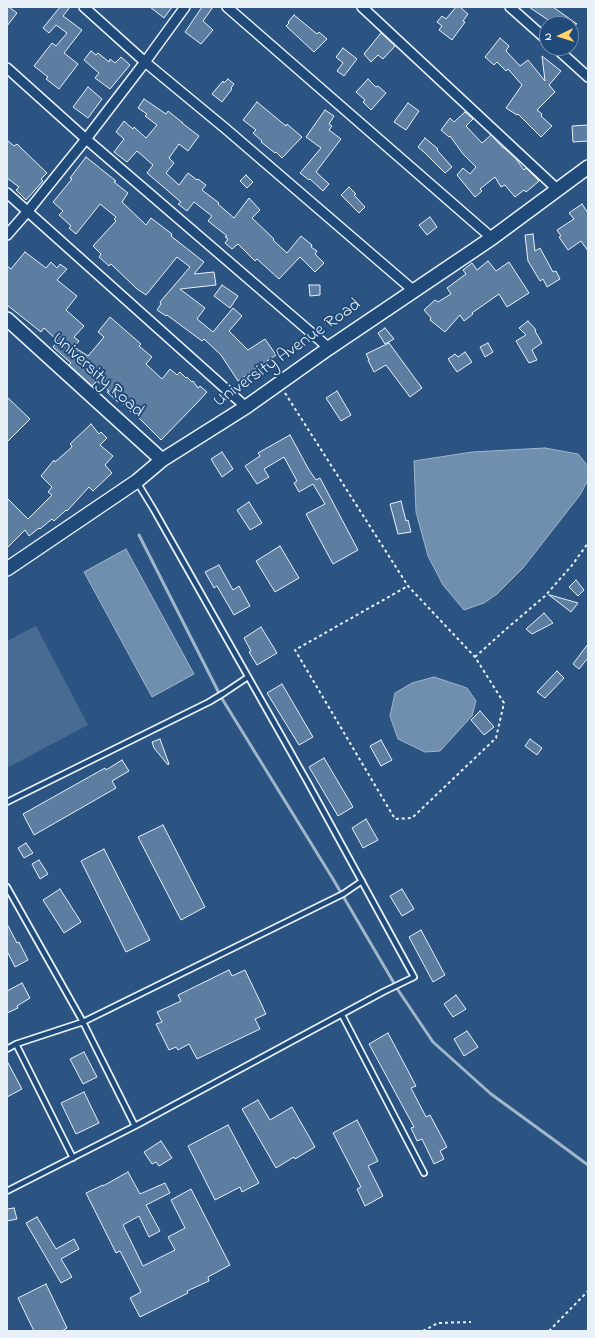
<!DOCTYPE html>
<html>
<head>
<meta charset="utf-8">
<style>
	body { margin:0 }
	#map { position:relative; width:595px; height:1338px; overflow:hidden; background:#2b5482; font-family:"Indie Flower",sans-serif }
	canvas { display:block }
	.frame { position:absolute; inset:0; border:8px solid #e8f1f8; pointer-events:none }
	.north { position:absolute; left:539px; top:16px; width:40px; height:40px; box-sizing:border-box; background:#1f4a7a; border:1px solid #6f8dac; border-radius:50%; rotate:266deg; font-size:11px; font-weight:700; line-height:16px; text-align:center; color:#e8f1f8 }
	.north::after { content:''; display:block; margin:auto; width:14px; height:18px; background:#ffd166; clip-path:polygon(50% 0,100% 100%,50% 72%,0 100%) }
</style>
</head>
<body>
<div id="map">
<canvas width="595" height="1338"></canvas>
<div class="frame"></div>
<div class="north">N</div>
</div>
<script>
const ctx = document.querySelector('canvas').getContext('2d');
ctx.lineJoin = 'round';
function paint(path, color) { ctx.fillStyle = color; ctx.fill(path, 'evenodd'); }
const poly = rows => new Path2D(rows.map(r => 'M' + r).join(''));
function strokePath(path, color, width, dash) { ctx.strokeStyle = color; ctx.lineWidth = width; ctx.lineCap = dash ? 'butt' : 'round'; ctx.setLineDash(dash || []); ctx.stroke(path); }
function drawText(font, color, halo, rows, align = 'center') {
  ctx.font = font + ' "Indie Flower",sans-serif'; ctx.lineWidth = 4; ctx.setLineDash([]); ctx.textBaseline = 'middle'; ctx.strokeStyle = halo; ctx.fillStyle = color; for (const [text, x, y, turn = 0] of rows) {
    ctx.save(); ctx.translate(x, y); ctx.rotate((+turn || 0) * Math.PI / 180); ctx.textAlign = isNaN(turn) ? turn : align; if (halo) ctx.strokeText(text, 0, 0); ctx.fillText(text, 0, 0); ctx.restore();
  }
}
const green = poly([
	[36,626,88,725,7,768,7,641]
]);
const water = poly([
	[545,448,578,454,588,466,588,480,580,495,523,568,497,594,484,603,464,610,443,585,428,556,416,512,414,461,472,452,545,448],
	[126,549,194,674,152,697,84,572,126,549],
	[434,677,467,688,476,701,472,716,440,751,425,752,398,739,390,716,395,693,412,683,434,677]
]);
const stream = poly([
	[139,535,221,697,333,879,398,990,433,1042,491,1094,550,1137,588,1165]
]);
const building = poly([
	[7,7,9,7,17,13,7,26,7,7],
	[60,7,70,7,63,16,82,30,64,53,78,64,59,89,46,79,48,77,34,66,52,43,56,46,67,33,56,25,49,33,43,28,60,7],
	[150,7,172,7,164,18,150,7],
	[202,7,213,7,203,21,213,30,201,44,185,32,202,7],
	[456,7,460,7,468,14,463,21,465,22,452,40,439,30,442,26,437,22,442,16,446,19,456,7],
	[529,7,553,7,577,24,554,24,529,7],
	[294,15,317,34,319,32,327,39,314,52,286,26,289,23,288,22,294,15],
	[381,33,395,46,383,59,378,55,371,62,364,54,381,33],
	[500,38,509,46,506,51,520,66,528,60,545,81,542,56,561,71,549,85,555,92,537,110,542,114,541,116,552,126,541,137,518,114,517,115,506,108,522,85,508,69,506,71,497,62,494,65,485,57,500,38],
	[343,48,357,59,344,76,337,71,343,63,336,57,343,48],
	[91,51,96,55,98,53,109,62,110,59,115,63,121,57,130,65,110,89,95,78,99,73,84,60,91,51],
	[228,79,234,84,231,88,232,89,222,102,212,94,223,81,224,83,228,79],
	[368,79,376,87,378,86,386,93,371,110,363,102,365,100,356,92,368,79],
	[88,87,102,99,88,118,73,107,88,87],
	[144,99,166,114,168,111,183,123,182,123,199,136,188,151,179,144,169,158,174,163,166,173,179,185,188,173,197,180,198,179,206,185,202,190,219,203,218,204,234,218,249,198,260,210,252,218,274,239,273,240,287,253,301,236,312,245,311,247,317,251,315,254,324,263,315,272,300,257,279,279,257,259,255,261,238,244,232,249,225,243,228,239,225,237,227,236,208,221,212,216,194,202,187,211,178,204,181,202,147,173,153,165,137,151,127,162,114,152,124,139,116,132,124,121,133,129,134,127,146,138,157,125,145,116,147,114,138,108,144,99],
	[257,102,286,126,287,124,302,137,282,158,276,152,275,153,261,142,262,141,253,133,256,130,243,120,257,102],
	[408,103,419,111,406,130,394,122,408,103],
	[325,110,334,116,329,124,332,126,329,130,341,139,316,172,329,184,323,191,310,179,309,180,300,173,321,148,306,137,325,110],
	[465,112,473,119,466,126,482,143,491,135,503,148,504,148,516,159,524,170,526,168,539,181,526,192,524,190,515,197,505,185,501,187,495,177,480,189,482,191,475,197,457,175,463,168,470,174,476,167,463,154,450,136,449,137,441,130,450,118,454,122,465,112],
	[588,125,588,141,573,142,572,126,588,125],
	[425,138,438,149,437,150,452,167,445,173,425,153,418,147,425,138],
	[7,140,14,146,17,144,47,173,41,179,43,181,26,200,16,190,19,187,7,178,7,140],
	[86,157,116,181,114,182,128,193,122,202,146,225,151,218,172,234,171,236,204,262,194,274,214,272,216,285,180,289,205,308,197,319,213,332,233,308,242,316,229,331,248,350,265,339,276,355,238,381,221,355,204,339,202,341,167,315,166,316,157,310,161,304,160,302,190,267,177,257,146,295,137,289,111,264,109,266,99,257,101,254,93,246,116,221,114,219,116,217,100,204,76,234,69,228,71,226,59,215,63,211,53,202,72,179,70,178,86,157],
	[246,175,253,182,247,188,240,181,246,175],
	[349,187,356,194,354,195,365,207,359,213,341,195,349,187],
	[582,204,588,213,588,251,581,241,568,250,559,237,561,236,557,230,574,219,569,213,582,204],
	[430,217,437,227,427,235,419,225,430,217],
	[533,234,535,251,540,248,553,272,556,271,560,279,547,287,543,279,540,281,528,261,525,235,533,234],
	[25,252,46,268,51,262,57,268,60,264,67,269,57,280,77,296,66,310,84,326,74,337,79,341,74,347,88,356,104,337,98,332,110,317,141,344,139,346,152,357,146,364,162,379,170,369,177,375,180,372,186,378,187,377,192,382,193,381,198,388,200,386,207,392,196,404,161,440,136,415,135,416,119,400,118,402,107,392,109,391,97,381,92,386,69,365,71,363,53,347,58,341,44,328,41,332,7,305,7,266,11,269,25,252],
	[488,261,496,271,509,262,529,293,507,307,499,294,472,313,473,314,464,321,460,315,445,332,430,320,431,318,424,310,435,300,438,302,451,294,447,288,466,274,463,270,472,263,477,270,488,261],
	[222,285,238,296,230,308,214,296,222,285],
	[309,285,320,285,320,295,310,296,309,285],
	[528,321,536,330,535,331,542,343,532,350,537,360,529,363,516,341,526,335,519,328,528,321],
	[385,328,394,339,385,344,378,333,385,328],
	[389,343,422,388,410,397,386,365,374,372,368,360,369,360,366,354,389,343],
	[488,343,493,352,485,357,480,347,488,343],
	[465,352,472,362,457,372,448,359,455,354,458,357,465,352],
	[337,391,351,415,341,421,326,398,337,391],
	[7,397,30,419,7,442,7,397],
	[91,424,99,434,101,432,107,438,100,445,113,456,105,465,112,473,93,491,89,487,67,511,66,510,54,521,52,519,40,529,39,528,29,536,25,530,7,548,7,498,28,519,52,495,48,492,52,487,41,476,54,460,55,462,71,448,72,446,70,444,91,424],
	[290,435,309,470,316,480,320,478,358,550,333,564,306,514,325,504,313,484,299,492,294,483,297,481,284,457,264,469,269,477,257,484,245,466,260,456,258,453,290,435],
	[222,452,233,469,222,477,211,459,222,452],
	[401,501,406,521,408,520,411,532,398,534,390,504,401,501],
	[249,502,262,523,250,530,237,510,249,502],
	[280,546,299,578,275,592,256,561,280,546],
	[219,565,233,590,239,586,250,606,234,615,217,586,214,588,205,572,219,565],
	[576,580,584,590,578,596,569,587,576,580],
	[549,595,550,595,578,603,571,612,549,595],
	[544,613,553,623,532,634,526,629,544,613],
	[261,627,277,653,257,665,249,652,251,651,244,638,261,627],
	[588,644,588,658,579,669,573,664,588,644],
	[557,671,564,678,545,698,537,692,557,671],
	[282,684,313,737,299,745,267,693,282,684],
	[480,711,494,727,484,735,471,720,480,711],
	[160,739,169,764,168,765,154,748,152,742,160,739],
	[530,739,542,748,537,755,525,746,530,739],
	[381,740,392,760,381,766,370,746,381,740],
	[324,758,353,807,338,816,309,767,324,758],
	[122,760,129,771,112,781,116,788,34,835,23,814,105,768,106,770,122,760],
	[366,819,378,840,363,848,352,828,366,819],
	[163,825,205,907,181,920,138,837,163,825],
	[26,843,33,853,24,858,18,848,26,843],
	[104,849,150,940,126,952,81,861,104,849],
	[39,860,48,874,40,879,32,864,39,860],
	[60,889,81,922,64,933,43,900,60,889],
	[402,889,414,909,402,916,390,896,402,889],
	[7,924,17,943,19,942,28,960,15,967,7,951,7,924],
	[421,930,445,975,433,982,409,937,421,930],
	[229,970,232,976,245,970,266,1014,255,1019,260,1029,197,1059,189,1044,178,1050,176,1047,169,1050,156,1024,162,1022,157,1012,181,1001,178,995,229,970],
	[22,983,30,998,17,1006,18,1008,7,1013,7,991,22,983],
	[456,995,466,1009,453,1017,444,1004,456,995],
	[467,1031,478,1047,464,1056,454,1039,467,1031],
	[388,1033,416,1086,411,1088,426,1117,430,1115,447,1147,440,1151,444,1159,434,1164,422,1139,417,1141,411,1128,414,1127,369,1044,388,1033],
	[84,1052,97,1077,83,1084,70,1059,84,1052],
	[7,1061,22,1089,7,1097,7,1061],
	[84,1092,99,1123,76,1134,61,1103,84,1092],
	[258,1100,270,1120,292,1107,315,1147,295,1159,294,1157,276,1168,242,1109,258,1100],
	[357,1120,378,1161,368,1166,383,1196,365,1206,357,1189,361,1187,333,1133,357,1120],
	[228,1125,259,1183,242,1192,240,1187,215,1200,188,1146,228,1125],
	[161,1141,172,1158,159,1166,156,1162,152,1164,144,1152,161,1141],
	[128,1172,140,1194,165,1183,170,1193,146,1205,160,1231,149,1237,139,1216,123,1225,143,1266,175,1250,168,1237,185,1228,171,1200,191,1189,230,1265,208,1277,209,1281,187,1291,188,1293,140,1317,130,1298,141,1292,120,1251,116,1253,86,1193,103,1185,103,1186,128,1172],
	[14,1208,17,1219,7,1221,7,1209,14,1208],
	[37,1217,56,1249,74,1239,79,1249,61,1259,72,1277,61,1283,26,1223,37,1217],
	[46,1284,67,1328,62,1331,34,1331,18,1298,46,1284]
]);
const path = poly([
	[285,393,408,586,475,657,504,703,496,738,412,818,395,819,295,650,408,586],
	[475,657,505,630,545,596,573,564,588,543],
	[423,1331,438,1323,471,1322],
	[549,1331,588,1291]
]);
const lane = poly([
	[7,802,209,702,224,693,248,677],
	[7,887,83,1022,135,1126],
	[342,1015,424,1173],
	[16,1044,73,1158],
	[7,1049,16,1044,83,1022,343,894,362,881],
	[7,1191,135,1126,383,992,414,977,307,781,154,510,137,482]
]);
const street = poly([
	[84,7,145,62,226,129,413,290],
	[227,7,492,238],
	[362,7,557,189],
	[510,7,547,40],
	[556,48,588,77],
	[7,68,86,139,329,348],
	[7,193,246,407],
	[7,235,28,211,86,139,145,62,185,7]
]);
const secondary = poly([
	[7,319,162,460],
	[7,569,137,481,162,460,246,407,329,348,492,238,588,167]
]);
const streetNames = [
	["University Avenue Road",288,354,-35],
	["University Road",97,376,42]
];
paint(green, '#476b93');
paint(water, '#708ead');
strokePath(water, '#a0b6cb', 1);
strokePath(stream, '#a0b6cb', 3);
paint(building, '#5d7da1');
strokePath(building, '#e8f1f8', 1);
strokePath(lane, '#e8f1f8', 8);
strokePath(street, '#e8f1f8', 12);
strokePath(secondary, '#e8f1f8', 16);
strokePath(path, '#e8f1f8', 2, [3, 3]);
strokePath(lane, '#1f4a7a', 4.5);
strokePath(street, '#1f4a7a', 9);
strokePath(secondary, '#1f4a7a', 13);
drawText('18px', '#e8f1f8', '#1f4a7a', streetNames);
</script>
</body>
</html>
